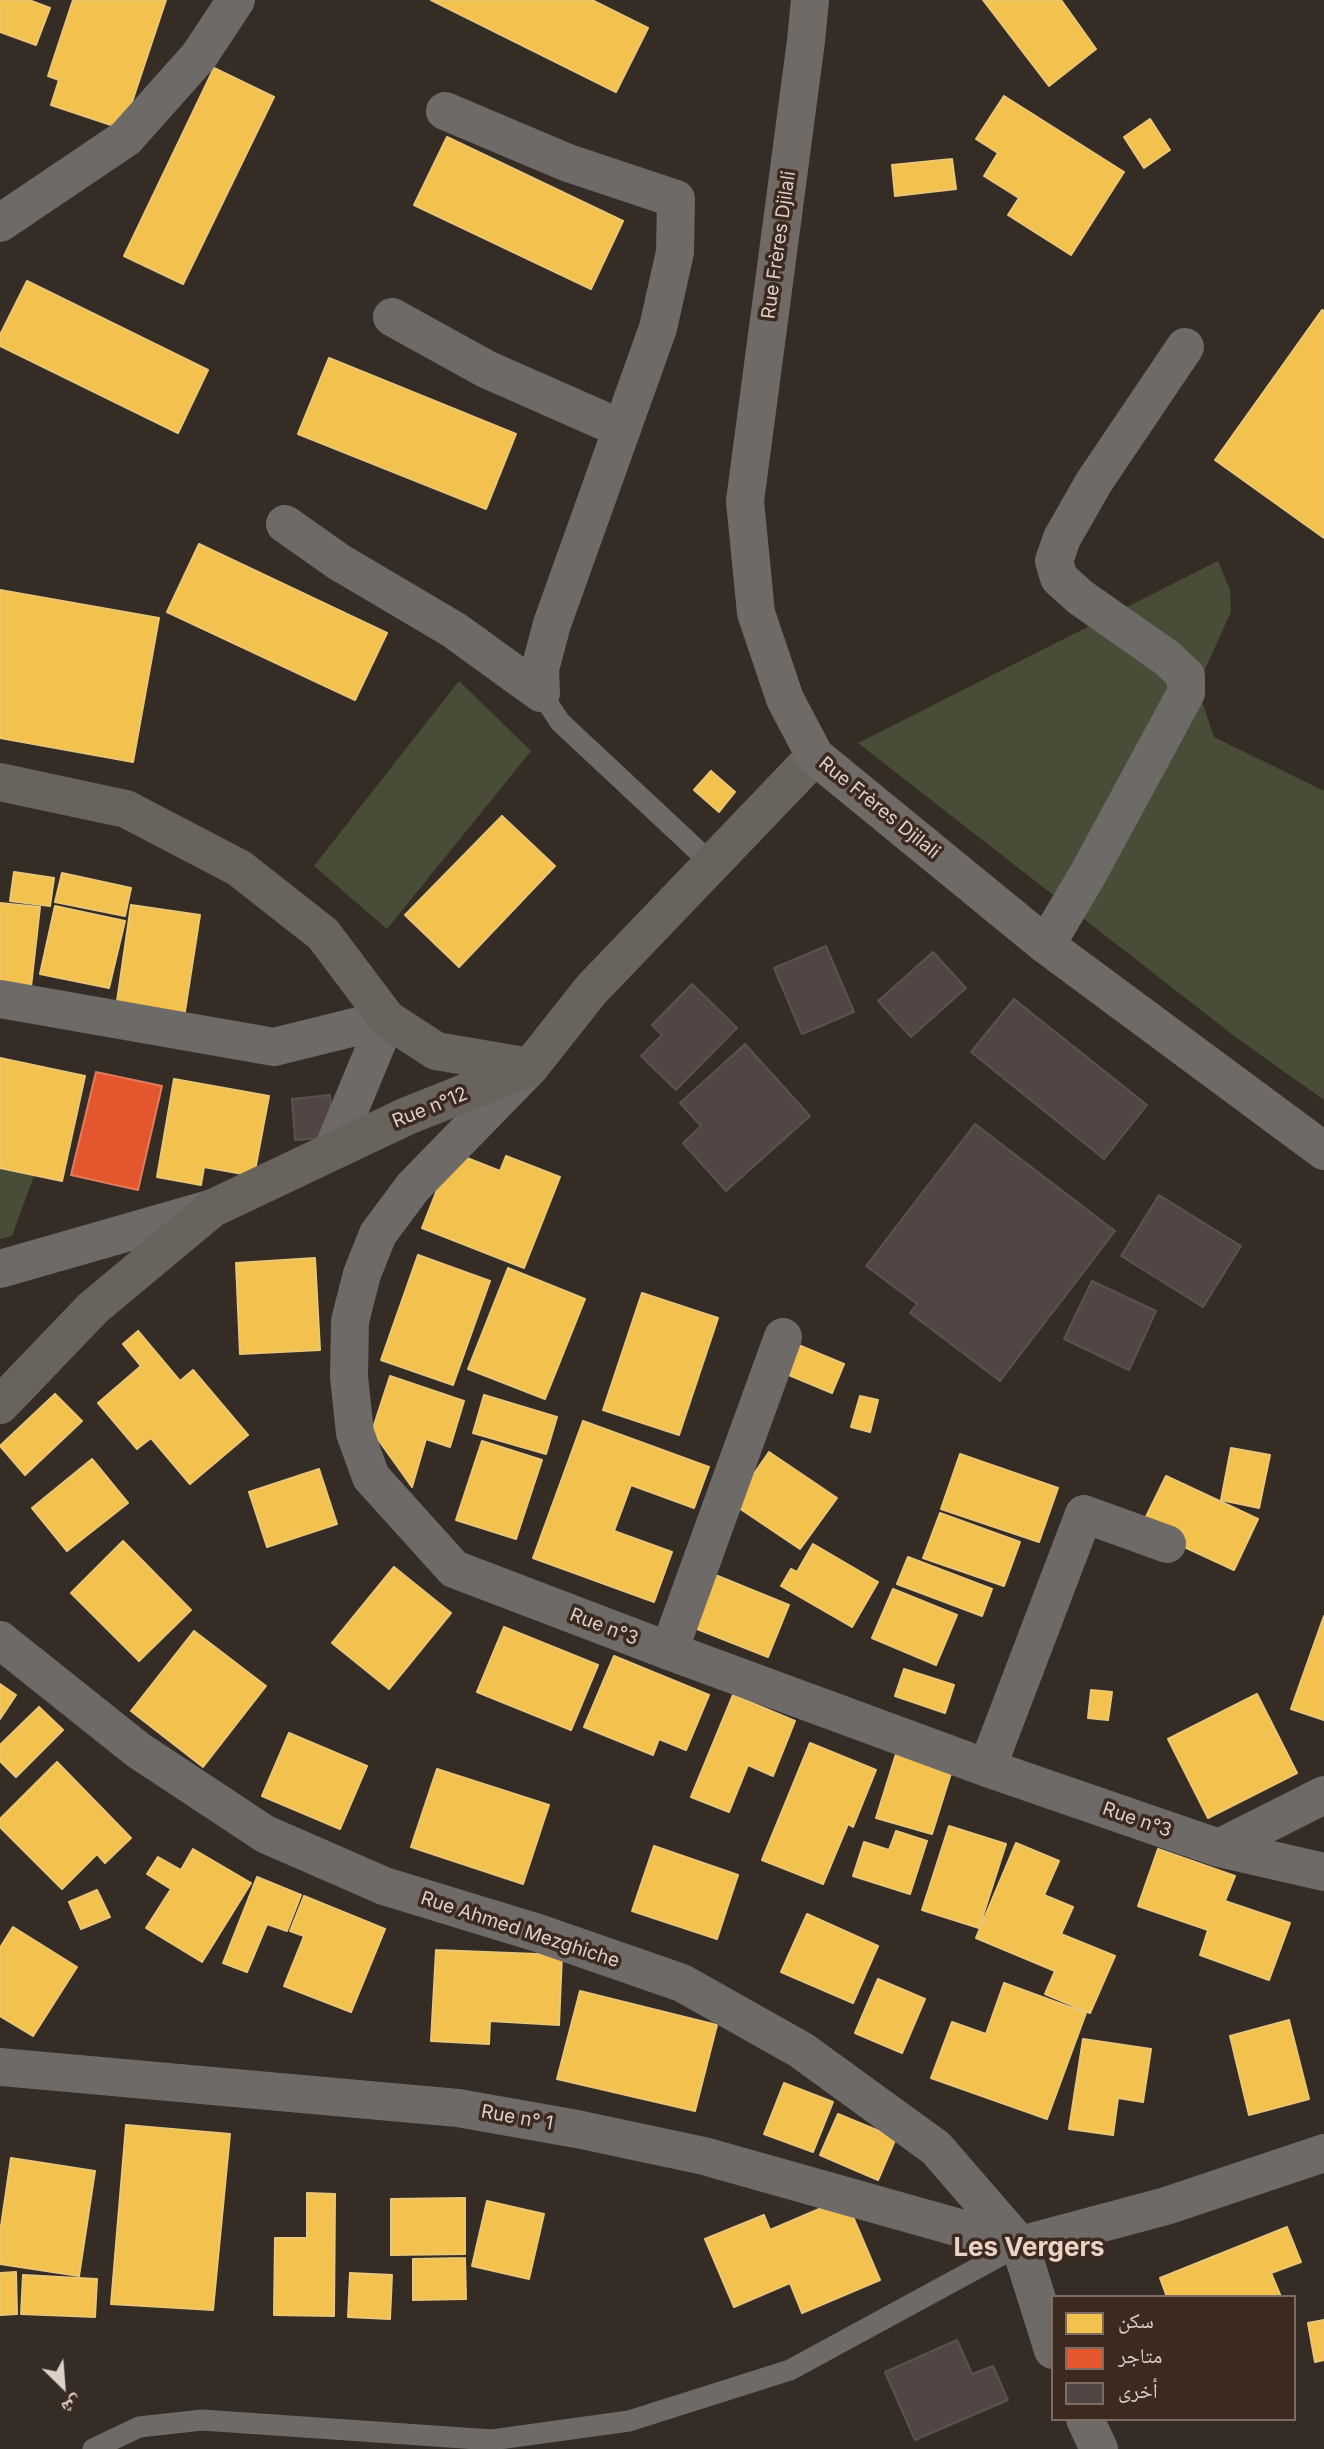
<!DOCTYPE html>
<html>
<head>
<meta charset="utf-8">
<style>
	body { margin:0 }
	#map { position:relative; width:1324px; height:2449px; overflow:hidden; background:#362c26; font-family:Inter,"Noto Naskh Arabic",sans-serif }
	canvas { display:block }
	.legend { position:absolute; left:1051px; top:2295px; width:245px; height:126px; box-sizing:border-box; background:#3c2a20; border:2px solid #7c6c64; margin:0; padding:9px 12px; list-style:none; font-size:21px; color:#dcd0c9 }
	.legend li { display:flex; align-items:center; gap:14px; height:35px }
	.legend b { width:35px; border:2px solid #7c6c64 }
	.north { position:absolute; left:28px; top:2351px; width:70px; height:70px; -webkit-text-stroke:5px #3c2a20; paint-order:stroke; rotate:155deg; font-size:19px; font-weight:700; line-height:28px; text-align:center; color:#dcd0c9 }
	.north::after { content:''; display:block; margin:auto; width:24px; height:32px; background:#dcd0c9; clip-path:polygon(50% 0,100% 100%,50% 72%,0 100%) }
</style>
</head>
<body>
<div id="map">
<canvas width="1324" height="2449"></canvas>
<ul class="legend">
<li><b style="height:19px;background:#f2c14e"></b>سكن</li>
<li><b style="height:19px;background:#e4572e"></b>متاجر</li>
<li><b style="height:19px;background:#524644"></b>أخرى</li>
</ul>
<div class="north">ش</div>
</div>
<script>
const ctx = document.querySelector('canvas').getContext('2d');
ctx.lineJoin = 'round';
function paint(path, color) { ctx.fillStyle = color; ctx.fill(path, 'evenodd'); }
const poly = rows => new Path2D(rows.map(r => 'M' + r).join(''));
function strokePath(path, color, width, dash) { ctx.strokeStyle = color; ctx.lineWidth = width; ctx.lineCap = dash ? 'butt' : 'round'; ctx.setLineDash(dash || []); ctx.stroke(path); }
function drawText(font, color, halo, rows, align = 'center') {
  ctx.font = font + ' Inter,sans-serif'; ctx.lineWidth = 7; ctx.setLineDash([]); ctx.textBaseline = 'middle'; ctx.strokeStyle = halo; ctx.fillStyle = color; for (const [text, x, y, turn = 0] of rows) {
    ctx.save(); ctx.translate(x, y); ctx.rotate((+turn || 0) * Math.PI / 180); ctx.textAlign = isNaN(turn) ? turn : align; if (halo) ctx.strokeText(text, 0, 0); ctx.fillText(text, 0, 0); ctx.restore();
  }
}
const green = poly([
	[1218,561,1230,590,1231,612,1197,687,1214,737,1324,791,1324,1100,1238,1039,858,743],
	[459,681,531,751,387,929,314,866],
	[0,1135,46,1143,12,1236,0,1239]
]);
const homes = poly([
	[0,0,29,0,50,8,36,45,0,32,0,0],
	[73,0,166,0,123,129,51,105,59,80,48,76,73,0],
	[431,0,592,0,648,28,616,92,431,0],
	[983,0,1061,0,1096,49,1049,86,983,0],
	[214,68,274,97,183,284,124,256,214,68],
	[1004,96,1124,172,1071,255,1008,215,1019,198,984,176,998,153,976,139,1004,96],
	[1150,119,1170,150,1144,168,1124,137,1150,119],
	[447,137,623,221,591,289,414,205,447,137],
	[952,159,956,189,895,196,892,165,952,159],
	[27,281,208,370,178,433,0,346,0,335,27,281],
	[1322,310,1324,311,1324,538,1215,460,1322,310],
	[329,358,516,434,486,509,298,434,329,358],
	[199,544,387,633,355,700,167,612,199,544],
	[0,590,159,618,133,762,0,738,0,590],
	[711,771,735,792,719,812,694,790,711,771],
	[502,816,555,866,459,967,405,915,502,816],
	[14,872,54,878,50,906,10,901,14,872],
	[62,873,131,888,125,916,55,902,62,873],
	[0,903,40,907,30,996,0,993,0,903],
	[131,905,200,915,183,1024,115,1015,131,905],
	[55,906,125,921,109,988,40,974,55,906],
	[0,1058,85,1076,62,1181,0,1168,0,1058],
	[174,1079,269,1096,254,1176,204,1167,201,1185,157,1177,174,1079],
	[452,1152,500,1171,506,1156,560,1177,524,1268,422,1228,452,1152],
	[418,1255,490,1281,453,1385,381,1360,418,1255],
	[315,1258,320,1350,240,1354,236,1263,315,1258],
	[508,1268,585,1299,545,1399,468,1369,508,1268],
	[642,1293,718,1318,679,1435,603,1410,642,1293],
	[138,1331,180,1381,193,1370,248,1435,190,1484,151,1438,137,1449,98,1403,141,1366,123,1344,138,1331],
	[796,1344,844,1364,832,1393,784,1373,796,1344],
	[390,1376,464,1401,450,1447,426,1439,412,1487,372,1431,390,1376],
	[55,1394,82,1421,25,1475,0,1446,55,1394],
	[484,1395,557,1417,546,1454,473,1433,484,1395],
	[860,1396,878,1400,870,1432,851,1427,860,1396],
	[583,1421,709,1467,694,1508,631,1485,614,1531,672,1552,654,1602,533,1558,583,1421],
	[482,1441,542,1460,516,1539,456,1520,482,1441],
	[1231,1448,1270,1455,1259,1508,1221,1500,1231,1448],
	[769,1452,837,1498,800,1549,733,1504,769,1452],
	[960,1454,1058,1488,1039,1542,941,1509,960,1454],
	[92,1459,128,1503,67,1551,32,1508,92,1459],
	[319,1469,337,1524,267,1547,249,1492,319,1469],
	[1166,1476,1258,1519,1234,1570,1141,1527,1166,1476],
	[940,1513,1020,1542,1004,1586,923,1558,940,1513],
	[123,1541,191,1610,139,1661,71,1593,123,1541],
	[813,1544,878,1582,852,1627,781,1586,791,1569,797,1572,813,1544],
	[908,1557,992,1589,982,1616,897,1584,908,1557],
	[394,1567,451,1613,389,1689,332,1643,394,1567],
	[708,1572,789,1605,768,1657,687,1625,708,1572],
	[893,1589,957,1615,936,1665,872,1638,893,1589],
	[1324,1616,1324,1720,1291,1709,1324,1616],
	[504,1627,598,1665,571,1730,477,1692,504,1627],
	[194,1631,266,1686,203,1767,131,1711,194,1631],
	[614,1656,709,1695,686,1750,659,1739,653,1755,584,1727,614,1656],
	[904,1669,954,1685,945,1713,895,1696,904,1669],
	[0,1684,16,1695,0,1719,0,1684],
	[1091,1690,1112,1692,1108,1720,1088,1718,1091,1690],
	[1257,1694,1297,1773,1208,1818,1168,1739,1257,1694],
	[733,1695,795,1721,773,1776,748,1765,729,1812,691,1797,733,1695],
	[39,1707,63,1730,16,1777,0,1761,0,1745,39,1707],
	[289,1733,367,1766,340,1829,262,1796,289,1733],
	[810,1743,876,1770,853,1827,848,1824,823,1884,762,1860,810,1743],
	[896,1754,952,1770,932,1834,876,1818,896,1754],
	[57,1762,131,1838,105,1863,97,1854,62,1889,0,1827,0,1819,57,1762],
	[437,1769,549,1805,523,1884,411,1847,437,1769],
	[949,1826,1006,1844,979,1928,922,1910,949,1826],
	[896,1831,927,1841,910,1894,853,1876,864,1842,889,1850,896,1831],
	[1016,1843,1059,1861,1044,1895,1073,1907,1061,1934,1115,1956,1090,2013,1045,1994,1055,1971,976,1938,1016,1843],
	[654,1846,738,1875,717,1939,632,1911,654,1846],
	[193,1849,251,1883,202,1962,146,1928,171,1889,147,1874,158,1857,181,1870,193,1849],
	[1158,1849,1235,1876,1225,1901,1290,1923,1269,1980,1200,1955,1208,1930,1138,1906,1158,1849],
	[257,1877,301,1895,287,1931,267,1924,247,1972,223,1963,257,1877],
	[97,1890,110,1917,81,1929,69,1902,97,1890],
	[304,1896,385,1929,351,2012,284,1986,304,1936,290,1931,304,1896],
	[807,1914,878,1946,853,2003,781,1972,807,1914],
	[13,1927,77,1967,33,2036,0,2016,0,1948,13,1927],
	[436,1950,562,1955,559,2025,490,2021,489,2044,431,2041,436,1950],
	[878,1979,925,1999,902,2053,855,2033,878,1979],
	[1004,1983,1086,2013,1047,2119,931,2078,952,2022,986,2034,1004,1983],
	[580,1991,717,2025,695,2111,557,2079,580,1991],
	[1289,2020,1309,2099,1249,2115,1230,2036,1289,2020],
	[1083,2039,1151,2049,1143,2102,1118,2098,1113,2135,1069,2129,1083,2039],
	[784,2083,833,2102,813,2152,764,2134,784,2083],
	[838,2114,896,2138,878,2180,820,2155,838,2114],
	[126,2125,230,2134,213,2310,111,2304,126,2125],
	[11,2158,95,2171,79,2276,0,2264,0,2233,11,2158],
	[307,2193,335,2194,334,2316,274,2315,275,2238,307,2238,307,2193],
	[465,2198,465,2254,391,2255,391,2199,465,2198],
	[845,2198,880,2280,802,2313,790,2283,734,2307,705,2239,764,2215,770,2230,845,2198],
	[487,2201,544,2214,529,2279,472,2266,487,2201],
	[1287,2227,1301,2262,1271,2273,1281,2297,1167,2297,1160,2278,1287,2227],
	[465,2258,466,2299,413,2300,413,2259,465,2258],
	[16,2272,17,2314,0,2315,0,2273,16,2272],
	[350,2273,392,2275,390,2319,348,2317,350,2273],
	[23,2275,97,2279,95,2317,21,2314,23,2275],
	[1324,2320,1324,2360,1315,2362,1308,2323,1324,2320]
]);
const shops = poly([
	[96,1072,162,1086,138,1190,71,1175,96,1072]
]);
const building = poly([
	[826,946,854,1012,802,1034,774,968,826,946],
	[933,952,966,988,911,1037,878,1001,933,952],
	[692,984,737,1028,676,1090,641,1056,662,1035,652,1025,692,984],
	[1014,999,1147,1105,1104,1159,971,1052,1014,999],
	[745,1044,810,1116,726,1191,683,1143,701,1126,680,1103,745,1044],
	[330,1095,334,1137,295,1140,292,1099,330,1095],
	[975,1124,1115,1231,1000,1381,910,1313,917,1304,866,1266,975,1124],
	[1159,1195,1241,1246,1203,1307,1121,1256,1159,1195],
	[1092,1281,1156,1311,1129,1370,1064,1339,1092,1281],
	[957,2340,972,2374,993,2366,1008,2400,915,2440,885,2372,957,2340]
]);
const service = poly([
	[541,693,560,722,712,864],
	[93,2449,139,2427,202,2420,492,2440,629,2421,790,2370,1020,2245]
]);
const minor = poly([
	[445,111,568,163,676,199,675,252,658,328,552,624,540,669,541,693],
	[0,223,126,138,199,56,236,0],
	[392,317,486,369,622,429],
	[285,524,339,562,454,630,541,693],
	[1046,945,1088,874,1186,693,1186,676,1167,658,1080,597,1059,578,1054,561,1062,538,1094,482,1185,347],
	[0,999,274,1047,387,1019],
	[530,1067,413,1187,378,1234,362,1274,350,1321,349,1377,355,1433,371,1477,454,1569,669,1651,987,1768,1219,1848,1324,1872],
	[333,1149,387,1019],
	[0,1269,213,1208],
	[0,1640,138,1750,265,1834,384,1886,538,1933,682,1983,801,2050,936,2148,1020,2245,1053,2350],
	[669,1651,783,1337],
	[987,1768,1084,1514,1167,1544],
	[1219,1848,1324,1795],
	[0,2067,458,2108,577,2129,704,2156,1020,2245],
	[1020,2245,1166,2206,1324,2153],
	[1085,2419,1099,2449]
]);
const secondary = poly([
	[0,782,126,809,239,868,323,934,387,1019,436,1051,530,1067],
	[0,1405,93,1308,213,1208,407,1116,530,1067,591,990,815,756]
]);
const primary = poly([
	[810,0,806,41,745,501,756,613,785,699,815,756,1046,945,1324,1151]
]);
const streetNames = [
	["Rue Frères Djilali",779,245,-82],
	["Rue Frères Djilali",879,808,39],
	["Rue n°12",430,1108,-22],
	["Rue n°3",604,1627,21],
	["Rue n°3",1137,1820,19],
	["Rue Ahmed Mezghiche",520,1930,18],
	["Rue n° 1",517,2118,10]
];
const districtNames = [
	["Les Vergers",1029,2248]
];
paint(green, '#494c36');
paint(homes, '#f2c14e');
strokePath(homes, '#ebc673', 2);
paint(shops, '#e4572e');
strokePath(shops, '#e27b5c', 2);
paint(building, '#524644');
strokePath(building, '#5b524f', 2);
strokePath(service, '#6d6a67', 21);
strokePath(minor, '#6d6a67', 38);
strokePath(secondary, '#68635d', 38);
strokePath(primary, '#6f6a66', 38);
drawText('19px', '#dcd0c9', '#3c2a20', streetNames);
drawText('bold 26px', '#ead2c5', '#3c2a20', districtNames);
</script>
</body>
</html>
